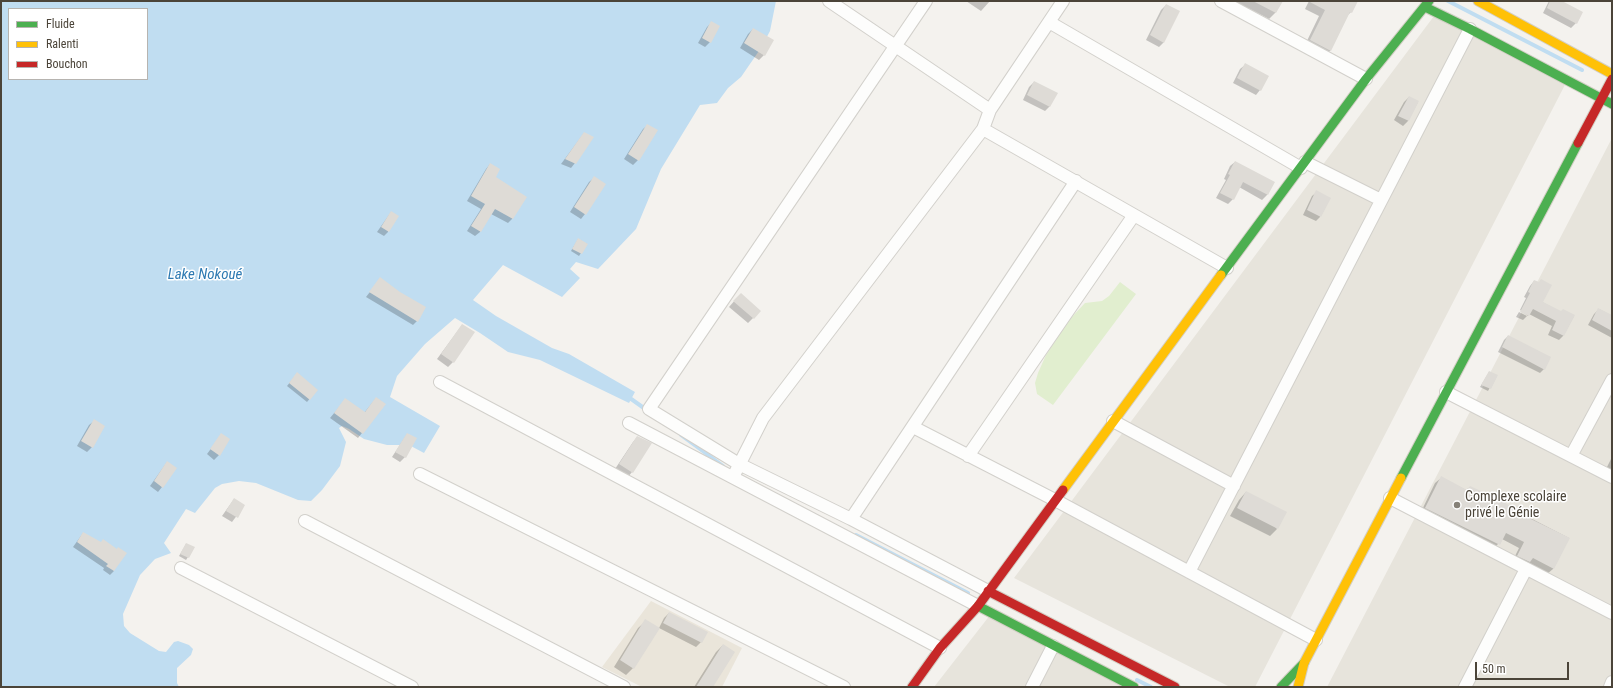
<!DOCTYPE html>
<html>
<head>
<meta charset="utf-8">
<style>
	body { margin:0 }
	#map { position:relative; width:1613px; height:688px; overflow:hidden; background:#f4f2ee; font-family:"Roboto Condensed",sans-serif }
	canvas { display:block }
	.frame { position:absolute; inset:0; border:2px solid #4b4439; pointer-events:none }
	.legend { position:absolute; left:8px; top:8px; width:140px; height:72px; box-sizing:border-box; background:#fff; border:1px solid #b7b4b0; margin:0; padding:5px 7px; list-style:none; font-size:12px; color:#4b4439 }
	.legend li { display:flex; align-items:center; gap:8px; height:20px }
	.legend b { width:20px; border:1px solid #b7b4b0 }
	.scale { position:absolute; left:1475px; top:662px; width:94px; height:18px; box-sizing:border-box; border:2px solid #4b4439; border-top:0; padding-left:5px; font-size:12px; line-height:14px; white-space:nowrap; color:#4b4439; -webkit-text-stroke:3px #fff; paint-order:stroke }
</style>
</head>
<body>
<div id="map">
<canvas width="1613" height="688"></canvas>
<div class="frame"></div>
<ul class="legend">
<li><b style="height:5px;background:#4caf50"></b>Fluide</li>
<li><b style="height:5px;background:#ffc107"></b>Ralenti</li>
<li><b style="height:5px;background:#c62828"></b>Bouchon</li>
</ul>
<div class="scale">50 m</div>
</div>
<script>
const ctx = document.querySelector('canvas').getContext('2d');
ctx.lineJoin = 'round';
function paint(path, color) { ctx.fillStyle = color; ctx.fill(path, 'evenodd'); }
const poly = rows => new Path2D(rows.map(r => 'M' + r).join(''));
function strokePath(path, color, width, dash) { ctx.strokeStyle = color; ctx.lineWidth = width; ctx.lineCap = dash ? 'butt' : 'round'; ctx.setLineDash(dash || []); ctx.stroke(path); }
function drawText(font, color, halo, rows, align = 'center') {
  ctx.font = font + ' "Roboto Condensed",sans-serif'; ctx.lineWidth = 3; ctx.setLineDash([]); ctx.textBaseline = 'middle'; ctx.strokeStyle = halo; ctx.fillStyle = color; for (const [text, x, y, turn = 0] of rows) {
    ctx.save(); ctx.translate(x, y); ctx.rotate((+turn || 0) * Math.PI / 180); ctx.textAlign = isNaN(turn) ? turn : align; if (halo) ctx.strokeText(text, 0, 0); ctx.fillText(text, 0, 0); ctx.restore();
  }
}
const residential = poly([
	[1440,8,1569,77,1255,687,1230,687,1014,578],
	[1612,138,1612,687,1327,687],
	[994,610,1140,687,934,687]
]);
const education = poly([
	[651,601,742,648,722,687,642,687,602,667]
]);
const green = poly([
	[1120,282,1136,294,1053,405,1037,394,1035,383,1038,373,1046,355,1069,320,1085,303,1102,301,1109,296]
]);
const water = poly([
	[1,1,776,1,770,31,761,48,741,77,728,88,717,103,700,105,661,169,636,229,598,269,576,262,570,269,580,278,562,297,503,265,473,300,496,316,552,348,569,354,635,392,629,403,540,360,508,352,480,333,455,318,425,344,397,376,390,397,440,426,424,453,409,445,387,445,364,439,349,429,342,426,339,428,346,442,340,466,322,490,311,501,298,500,256,483,239,481,222,484,215,488,195,513,186,509,164,543,171,553,155,559,140,575,123,614,124,626,130,633,159,651,166,652,174,642,178,641,189,645,193,649,191,655,177,668,177,683,179,687,1,687],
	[9,9,147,9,147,79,9,79]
]);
const shadow = poly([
	[966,1,990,1,981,11],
	[1222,1,1282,1,1276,12,1269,19,1248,8,1242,13],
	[1309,1,1357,1,1351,12,1347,16,1330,51,1323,57,1304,47,1319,16,1305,9],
	[1549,1,1559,1,1576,23,1571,28,1543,13],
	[1166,5,1164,42,1159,47,1146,40,1161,10],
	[712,22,710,42,705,47,698,43,707,27],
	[753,29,764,55,759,60,740,48,748,34],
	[1245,65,1260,90,1256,95,1233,83,1240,69],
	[1034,82,1050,106,1045,111,1023,100,1029,87],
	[1409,97,1418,102,1408,121,1403,126,1394,120,1404,102],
	[648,125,638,160,633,165,624,159,643,129],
	[584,133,575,163,571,168,561,164],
	[1235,162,1273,183,1267,195,1262,200,1239,187,1233,199,1228,204,1216,198,1226,180,1224,179,1230,166],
	[490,164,494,177,525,197,512,219,508,223,491,214,480,232,475,236,467,231,481,209,467,201,486,169],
	[594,178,585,214,581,219,570,212,589,182],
	[1317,192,1320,217,1316,221,1303,215,1312,196],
	[391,212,388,232,384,236,377,232],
	[578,239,587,244,579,256,571,251],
	[380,279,417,321,413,325,366,297],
	[1534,281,1542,302,1561,312,1574,316,1563,336,1559,340,1548,335,1552,326,1529,314,1528,316,1520,310,1526,298,1524,297,1530,286],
	[736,299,760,311,748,323,729,307],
	[1599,309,1612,316,1612,338,1588,325,1594,314],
	[1519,312,1527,316,1523,320,1516,317],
	[462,325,453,362,448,367,437,359],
	[1508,336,1544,369,1540,373,1498,352,1504,340],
	[1489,372,1496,376,1488,391,1480,387],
	[295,376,317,390,307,402,287,386],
	[376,398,385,404,358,438,330,418,345,400,364,413],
	[94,421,104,426,92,447,87,452,77,446,89,425],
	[407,434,405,457,400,462,392,457],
	[221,435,219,455,214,460,207,454],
	[637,437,632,472,628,477,615,469,633,442],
	[1612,457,1612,480,1603,475],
	[167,462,162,487,158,492,150,486],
	[1441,478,1466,490,1470,487,1569,538,1553,569,1547,574,1512,562,1519,548,1502,539,1493,550,1420,514,1435,483],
	[1246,492,1277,529,1270,536,1230,516,1239,500],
	[234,499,244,506,232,522,222,516],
	[83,533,101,543,114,571,110,575,103,570,104,568,73,547],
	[186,544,188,557,186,560,179,556],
	[669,613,701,642,696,647,659,628,664,618],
	[646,621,633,668,626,675,614,667,638,628],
	[723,645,712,687,694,687,716,652]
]);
const stream = poly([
	[1448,1,1582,70],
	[627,396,648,411],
	[681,435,723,466],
	[856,535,968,593],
	[1137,680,1151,687]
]);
const building = poly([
	[1253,1,1283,1,1276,13],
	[1308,1,1358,1,1352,13,1350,12,1331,51,1310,40,1325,10],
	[1550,1,1562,1,1583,12,1577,24,1547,8],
	[1166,4,1180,11,1164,43,1150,35],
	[711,21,720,26,711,43,702,38],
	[753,28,774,40,765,56,744,43],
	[1245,63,1269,76,1261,91,1237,78],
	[1034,81,1058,93,1050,107,1027,95],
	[1409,96,1419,101,1409,121,1398,116],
	[647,124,658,130,639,161,628,154],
	[584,132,594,137,576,164,565,159],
	[1235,161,1275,182,1268,195,1243,182,1234,200,1220,193,1230,175,1228,174],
	[490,163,500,169,496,177,527,197,513,219,495,209,481,232,471,226,485,204,471,196],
	[594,176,606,184,586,215,574,207],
	[1316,190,1331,198,1321,217,1307,210],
	[391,211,399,216,389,232,381,227],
	[578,238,588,244,582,254,572,249],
	[380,277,400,292,426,307,418,322,369,292],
	[1541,279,1552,285,1543,302,1561,311,1563,309,1575,315,1564,336,1552,330,1556,321,1533,309,1529,316,1520,312,1530,293,1528,292,1534,280,1539,282],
	[741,293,761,311,754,319,733,301],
	[1598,308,1612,315,1612,331,1592,320],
	[462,324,475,332,454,363,441,354],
	[1508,335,1551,357,1545,370,1502,347],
	[1489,371,1498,375,1491,389,1481,385],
	[297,372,318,390,310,400,289,383],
	[376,397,386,404,363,434,334,413,345,398,365,412],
	[94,419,105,426,93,448,81,441],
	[221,433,230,439,220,456,210,449],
	[407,433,417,438,406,458,395,452],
	[637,436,652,443,633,473,619,464],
	[167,461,177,468,163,488,154,481],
	[1441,476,1467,490,1470,486,1494,497,1518,510,1517,512,1533,520,1570,538,1554,569,1533,558,1530,562,1517,556,1524,542,1506,533,1500,545,1425,508],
	[1246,491,1287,512,1278,529,1237,508],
	[234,498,245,505,238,518,226,511],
	[83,532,101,542,103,539,117,549,118,547,127,553,114,571,106,566,108,564,77,542],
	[186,543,195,547,189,558,180,554],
	[669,612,708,632,702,643,663,623],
	[645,619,660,628,634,669,620,660],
	[723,644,735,652,713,687,696,687]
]);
const street = poly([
	[829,1,990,110],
	[926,1,649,409,739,464,851,519,988,591],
	[1221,1,1366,79],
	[1049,22,1301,168],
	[983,129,1227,268],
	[1305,162,1381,200],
	[440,382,940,648],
	[1446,392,1612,477],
	[1113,421,1234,486],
	[629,423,978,606],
	[913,427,1055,500,1316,640],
	[968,456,1134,215],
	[1571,456,1612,380],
	[420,474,844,687],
	[733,477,763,418,983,129,990,110,1063,1],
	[1390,498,1612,613],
	[851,519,1076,181],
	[305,521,624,687],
	[181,568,412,687],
	[1189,572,1470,29],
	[1032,687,1053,646],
	[1465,687,1526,569],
	[1610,687,1612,682]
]);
const fast = poly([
	[1425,7,1470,29,1612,104],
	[1221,275,1366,79,1429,1],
	[1401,478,1578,143],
	[978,606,1134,687],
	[1281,687,1304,663]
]);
const slow = poly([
	[1478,1,1612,74],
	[1063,490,1221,275],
	[1298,687,1304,663,1401,478]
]);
const jam = poly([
	[1578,143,1612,79],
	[988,591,1175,687],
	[912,687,940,648,978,606,1063,490]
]);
const markers = [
	[1457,505,4,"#868178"]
];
const poiNames = [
	["Complexe scolaire",1465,497],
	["privé le Génie",1465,513]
];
const waterNames = [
	["Lake Nokoué",205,275]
];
paint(residential, '#e7e4dc');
paint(education, '#eae5da');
paint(green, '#e1eecf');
paint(water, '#c0ddf1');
paint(shadow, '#0003');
strokePath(stream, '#c0ddf1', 4);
paint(building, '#dedbd6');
strokePath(street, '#d2d0cb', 14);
strokePath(fast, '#d3cfc5', 11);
strokePath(slow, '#d3cfc5', 11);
strokePath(jam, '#d3cfc5', 11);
strokePath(street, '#fdfdfc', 12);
strokePath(fast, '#4caf50', 9);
strokePath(slow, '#ffc107', 9);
strokePath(jam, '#c62828', 9);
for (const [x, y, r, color] of markers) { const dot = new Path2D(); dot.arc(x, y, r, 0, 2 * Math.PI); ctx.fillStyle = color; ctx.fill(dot); strokePath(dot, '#fff', 1.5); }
drawText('14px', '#4b4439', '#fff', poiNames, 'left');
drawText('italic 15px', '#2e7ab2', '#fff', waterNames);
</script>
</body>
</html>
